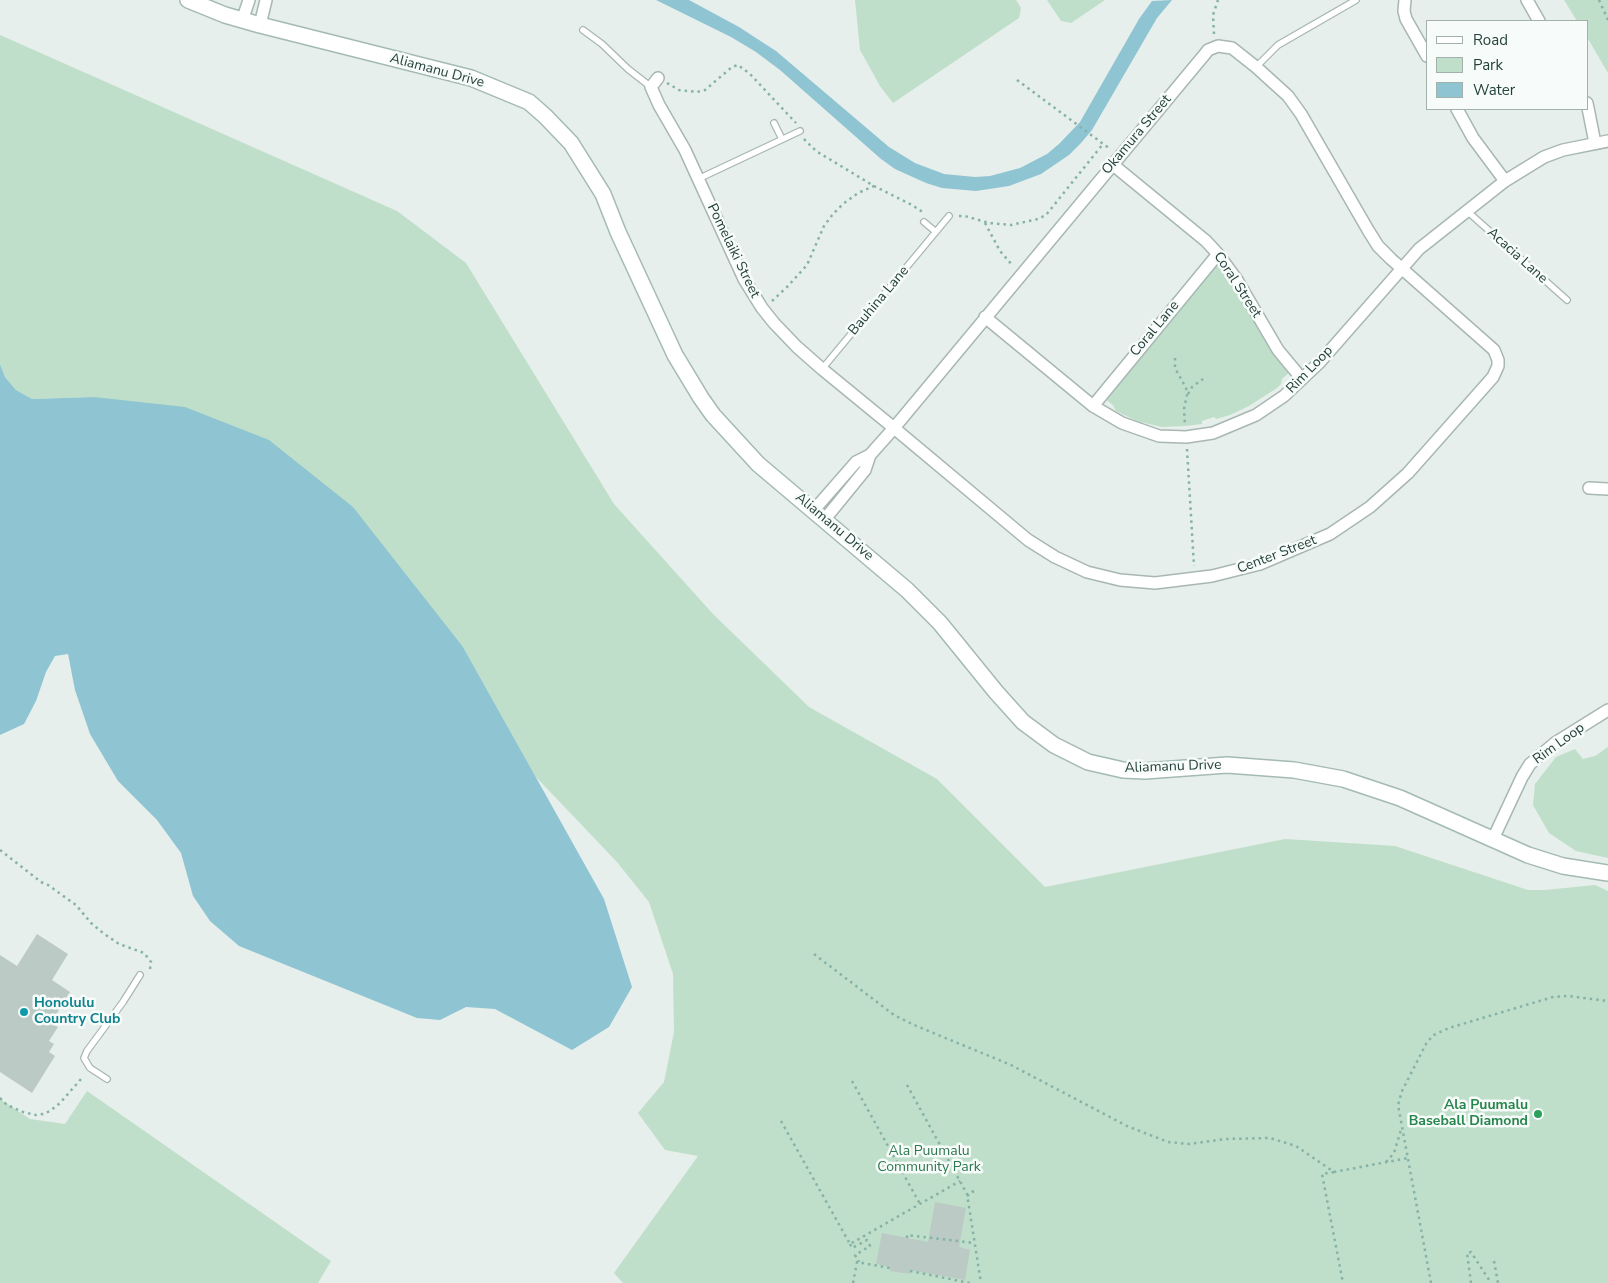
<!DOCTYPE html>
<html>
<head>
<meta charset="utf-8">
<style>
	body { margin:0 }
	#map { position:relative; width:1608px; height:1283px; overflow:hidden; background:#e6efeb; font-family:"Nunito Sans",sans-serif }
	canvas { display:block }
	.legend { position:absolute; left:1426px; top:20px; width:162px; height:90px; box-sizing:border-box; background:#f7fbf9; border:1px solid #a3b1ad; margin:0; padding:6px 9px; list-style:none; font-size:15px; color:#24413b }
	.legend li { display:flex; align-items:center; gap:10px; height:25px }
	.legend b { width:25px; border:1px solid #a3b1ad }
</style>
</head>
<body>
<div id="map">
<canvas width="1608" height="1283"></canvas>
<ul class="legend">
<li><b style="height:6px;background:#fff"></b>Road</li>
<li><b style="height:14px;background:#bfdfca"></b>Park</li>
<li><b style="height:14px;background:#8fc4d3"></b>Water</li>
</ul>
</div>
<script>
const ctx = document.querySelector('canvas').getContext('2d');
ctx.lineJoin = 'round';
function paint(path, color) { ctx.fillStyle = color; ctx.fill(path, 'evenodd'); }
const poly = rows => new Path2D(rows.map(r => 'M' + r).join(''));
function strokePath(path, color, width, dash) { ctx.strokeStyle = color; ctx.lineWidth = width; ctx.lineCap = dash ? 'butt' : 'round'; ctx.setLineDash(dash || []); ctx.stroke(path); }
function drawText(font, color, halo, rows, align = 'center') {
  ctx.font = font + ' "Nunito Sans",sans-serif'; ctx.lineWidth = 5; ctx.setLineDash([]); ctx.textBaseline = 'middle'; ctx.strokeStyle = halo; ctx.fillStyle = color; for (const [text, x, y, turn = 0] of rows) {
    ctx.save(); ctx.translate(x, y); ctx.rotate((+turn || 0) * Math.PI / 180); ctx.textAlign = isNaN(turn) ? turn : align; if (halo) ctx.strokeText(text, 0, 0); ctx.fillText(text, 0, 0); ctx.restore();
  }
}
const green = poly([
	[855,0,1016,0,1021,8,1019,18,893,103,880,86,860,50],
	[1047,0,1105,0,1071,23,1061,21],
	[1564,0,1608,0,1608,73,1587,37,1587,21,1577,21],
	[0,35,397,211,466,263,614,504,713,614,809,707,937,779,1045,887,1285,839,1395,846,1528,890,1545,890,1595,885,1608,891,1608,1283,623,1283,614,1273,698,1156,665,1150,638,1113,664,1082,674,1032,673,974,649,902,617,862,535,776,463,647,94,397,32,399,16,390,5,377,0,364],
	[1218,254,1293,369,1282,379,1281,384,1277,388,1249,406,1230,415,1216,419,1214,417,1202,421,1202,424,1185,426,1162,427,1137,421,1116,411,1113,405,1100,395],
	[1608,747,1608,858,1576,851,1549,833,1533,805,1535,784,1556,757,1575,749,1583,759,1595,756],
	[87,1091,331,1261,318,1283,0,1283,0,1099,30,1119,65,1124]
]);
const water = poly([
	[656,0,689,0,739,27,776,51,889,147,915,163,944,174,975,177,990,176,1020,168,1047,154,1059,144,1080,122,1139,19,1152,1,1172,0,1157,18,1092,130,1081,143,1069,155,1041,174,1009,186,976,191,942,188,926,183,895,169,881,159,780,70,756,52,731,37],
	[0,364,5,377,16,390,32,399,94,397,185,407,269,440,353,507,463,647,604,899,632,987,609,1027,572,1050,495,1009,466,1007,440,1020,417,1018,239,946,210,921,193,896,181,853,157,820,118,781,90,734,75,690,68,654,55,656,46,672,36,701,24,724,0,735]
]);
const building = poly([
	[37,934,68,954,52,980,70,992,51,1023,58,1027,49,1041,54,1044,49,1052,55,1056,32,1093,0,1072,0,955,17,966],
	[935,1202,966,1208,959,1247,970,1250,965,1280,910,1270,910,1274,890,1271,890,1267,876,1264,882,1233,928,1242]
]);
const path = poly([
	[1599,0,1608,20],
	[1214,34,1213,15,1218,0],
	[1017,80,1110,149],
	[667,83,679,90,697,92,705,90,732,67,738,65,750,74,796,123],
	[804,139,816,151,874,186,912,205,924,213],
	[959,216,965,216,989,223,1011,225,1038,219,1046,215,1103,144],
	[985,223,1000,251,1013,266],
	[772,301,788,286,807,265,824,226,833,214,843,204,858,193,874,186],
	[1175,358,1175,368,1186,388,1187,395,1184,409,1185,426],
	[1188,394,1192,387,1203,379],
	[1187,449,1194,566],
	[0,850,41,882,48,885,76,905,91,923,103,933,119,944,144,953,151,962,150,969],
	[814,954,894,1015,914,1025,1011,1065,1127,1126,1168,1142,1189,1144,1225,1139,1270,1138,1296,1146,1334,1172,1408,1158],
	[852,1081,920,1204],
	[907,1085,967,1194,981,1283],
	[0,1098,7,1105,23,1112,36,1115,43,1114,50,1111,60,1103,81,1079],
	[781,1121,850,1244,960,1181],
	[1386,1162,1394,1153,1401,1130],
	[1334,1172,1322,1174,1343,1283],
	[967,1196,973,1192,972,1190],
	[907,1238,907,1235,974,1243],
	[850,1244,852,1248,867,1240,870,1246,855,1255,859,1262],
	[1494,1261,1498,1283],
	[910,1271,970,1283],
	[853,1283,857,1262,890,1268],
	[1431,1283,1398,1105,1402,1091,1427,1042,1434,1035,1449,1028,1553,997,1568,996,1608,1001],
	[1471,1283,1467,1253,1471,1252,1491,1283]
]);
const lane = poly([
	[583,30,602,44,628,69,651,87],
	[1256,67,1278,45,1356,0],
	[774,123,782,139],
	[698,179,800,131],
	[1467,211,1567,300],
	[924,222,936,232],
	[822,369,949,216],
	[107,1079,90,1068,84,1058,87,1051,123,1002,140,975]
]);
const street = poly([
	[1405,0,1404,11,1406,19,1427,56],
	[1527,0,1539,21],
	[242,21,249,0],
	[260,25,266,0],
	[658,78,651,87,659,105,685,150,744,279,762,308,774,323,797,347,822,369,894,428,1028,540,1055,557,1087,572,1120,580,1155,583,1212,576,1260,564,1330,534,1370,507,1408,473,1493,377,1498,366,1498,360,1494,350,1391,259,1378,246,1368,230,1301,114,1288,96,1256,67,1232,48,1218,46,1208,50,1205,54,894,428,870,455,856,462,814,510],
	[1587,103,1595,143],
	[1457,109,1473,138,1505,181],
	[1112,164,1206,241,1218,254,1237,280,1278,350,1302,379],
	[985,317,1093,406,1122,423,1159,436,1186,437,1213,433,1256,415,1284,396,1320,362,1419,249,1505,181,1544,157,1563,150,1608,141],
	[1093,406,1218,254],
	[1589,488,1608,489],
	[825,519,865,470,870,455],
	[1493,839,1522,777,1530,764,1555,743,1608,710]
]);
const secondary = poly([
	[188,0,225,15,260,25,471,78,529,102,545,116,571,143,603,194,618,232,675,355,701,398,713,415,758,464,907,590,940,623,996,692,1023,722,1054,745,1088,762,1123,770,1145,771,1227,765,1294,770,1343,779,1400,798,1528,855,1563,866,1608,873]
]);
const markers = [
	[24,1012,5,"#0f9aa8"],
	[1538,1114,5,"#2e9e5b"]
];
const streetNames = [
	["Aliamanu Drive",437,71,15],
	["Okamura Street",1137,135,-50],
	["Pomelaiki Street",733,251,64],
	["Acacia Lane",1517,256,42],
	["Coral Street",1237,285,57],
	["Bauhina Lane",879,301,-50],
	["Coral Lane",1155,329,-50],
	["Rim Loop",1310,370,-46],
	["Aliamanu Drive",834,527,40],
	["Center Street",1277,555,-21],
	["Rim Loop",1559,744,-36],
	["Aliamanu Drive",1173,767,-2]
];
const cultureNames = [
	["Honolulu",34,1004],
	["Country Club",34,1020]
];
const leisureNames = [
	["Ala Puumalu",1528,1106],
	["Baseball Diamond",1528,1122]
];
const parkNames = [
	["Ala Puumalu",929,1152],
	["Community Park",929,1168]
];
paint(green, '#bfdfca');
paint(water, '#8fc4d3');
paint(building, '#bbcac4');
strokePath(lane, '#a8b7b3', 8);
strokePath(street, '#a8b7b3', 14);
strokePath(secondary, '#a4bab4', 18);
strokePath(path, '#86b2a7', 2.5, [2.5, 4]);
strokePath(lane, '#fff', 5.5);
strokePath(street, '#fff', 11);
strokePath(secondary, '#fff', 15);
for (const [x, y, r, color] of markers) { const dot = new Path2D(); dot.arc(x, y, r, 0, 2 * Math.PI); ctx.fillStyle = color; ctx.fill(dot); strokePath(dot, '#f7fbf9', 2); }
drawText('14px', '#24413b', '#f7fbf9', streetNames);
drawText('bold 14px', '#0d838f', '#f7fbf9', cultureNames, 'left');
drawText('bold 14px', '#27864d', '#f7fbf9', leisureNames, 'right');
drawText('14px', '#2e794f', '#f7fbf9', parkNames);
</script>
</body>
</html>
